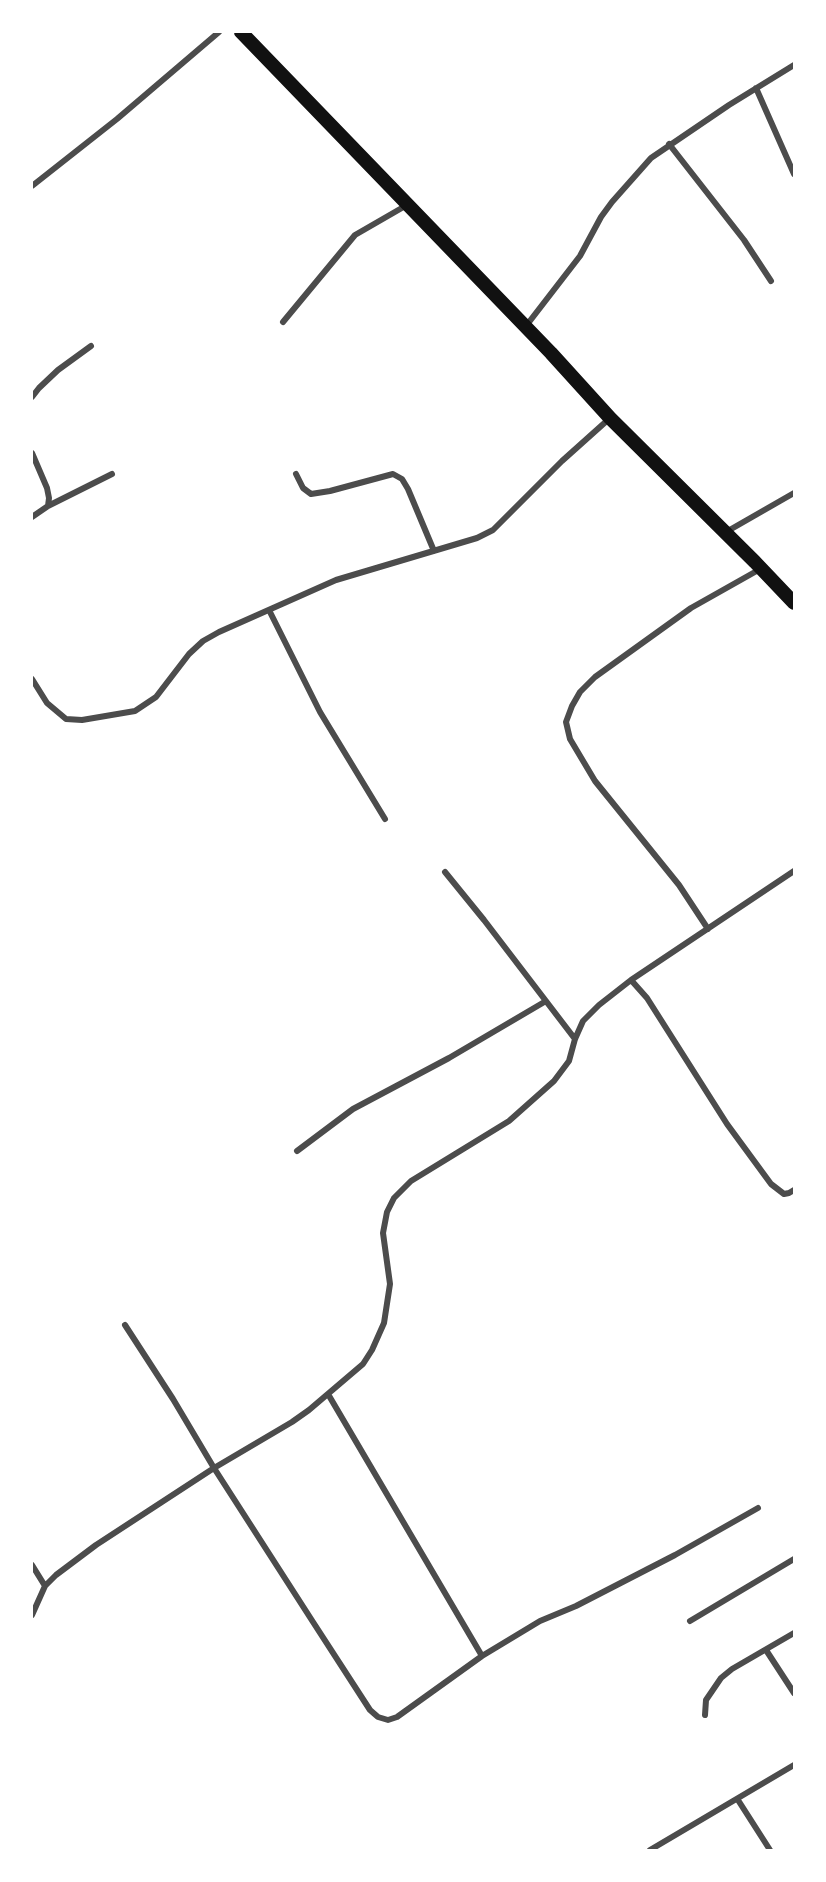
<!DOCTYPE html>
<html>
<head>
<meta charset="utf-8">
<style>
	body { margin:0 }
	#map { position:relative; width:826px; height:1882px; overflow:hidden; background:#fff; font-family:Bitter,serif }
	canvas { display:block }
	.frame { position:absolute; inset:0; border:33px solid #fff; pointer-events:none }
</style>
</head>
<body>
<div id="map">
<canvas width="826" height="1882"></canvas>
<div class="frame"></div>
</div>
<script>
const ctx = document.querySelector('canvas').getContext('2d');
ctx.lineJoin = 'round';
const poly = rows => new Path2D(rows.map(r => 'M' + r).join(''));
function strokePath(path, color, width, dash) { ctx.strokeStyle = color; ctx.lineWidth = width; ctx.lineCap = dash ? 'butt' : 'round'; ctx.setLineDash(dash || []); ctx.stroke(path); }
const minor = poly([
	[756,88,794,174],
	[669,144,744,240,771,281],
	[32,186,117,119,219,32],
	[283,322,355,235,407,205],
	[526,326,580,256,601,217,612,202,651,158,729,105,794,65],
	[32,397,39,388,58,370,91,346],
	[32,453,47,488,49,498,48,506,32,517],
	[296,474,303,488,311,494,330,491,393,474,402,479,408,489,434,551],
	[48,506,112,474],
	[726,532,794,493],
	[269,610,320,712,385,819],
	[32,679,47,703,66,719,82,720,135,711,156,697,189,654,203,641,219,632,336,580,477,538,493,530,562,461,610,418],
	[445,872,484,920,575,1039],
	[708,929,679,885,595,781,570,739,566,722,572,706,580,692,595,677,691,608,762,568],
	[631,980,647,998,727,1124,771,1184,784,1194,789,1193,794,1190],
	[297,1151,353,1109,449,1058,546,1001],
	[125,1325,173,1399,214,1468,313,1622,370,1710,378,1717,388,1720,397,1717,482,1656,540,1621,576,1606,675,1555,758,1508],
	[328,1394,482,1656],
	[32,1565,45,1586],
	[32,1615,45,1586,56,1575,96,1545,214,1468,292,1422,309,1410,363,1364,372,1350,384,1323,390,1284,383,1233,387,1212,394,1198,411,1181,509,1121,554,1081,569,1061,575,1039,583,1021,599,1005,631,980,794,871],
	[690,1621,794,1559],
	[766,1650,794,1693],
	[705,1715,706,1700,721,1678,732,1669,794,1633],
	[738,1800,770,1850],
	[650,1850,794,1765]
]);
const trunk = poly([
	[241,32,551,353,610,418,755,562,794,603]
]);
strokePath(minor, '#4c4c4c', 6);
strokePath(trunk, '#111', 14);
</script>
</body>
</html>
